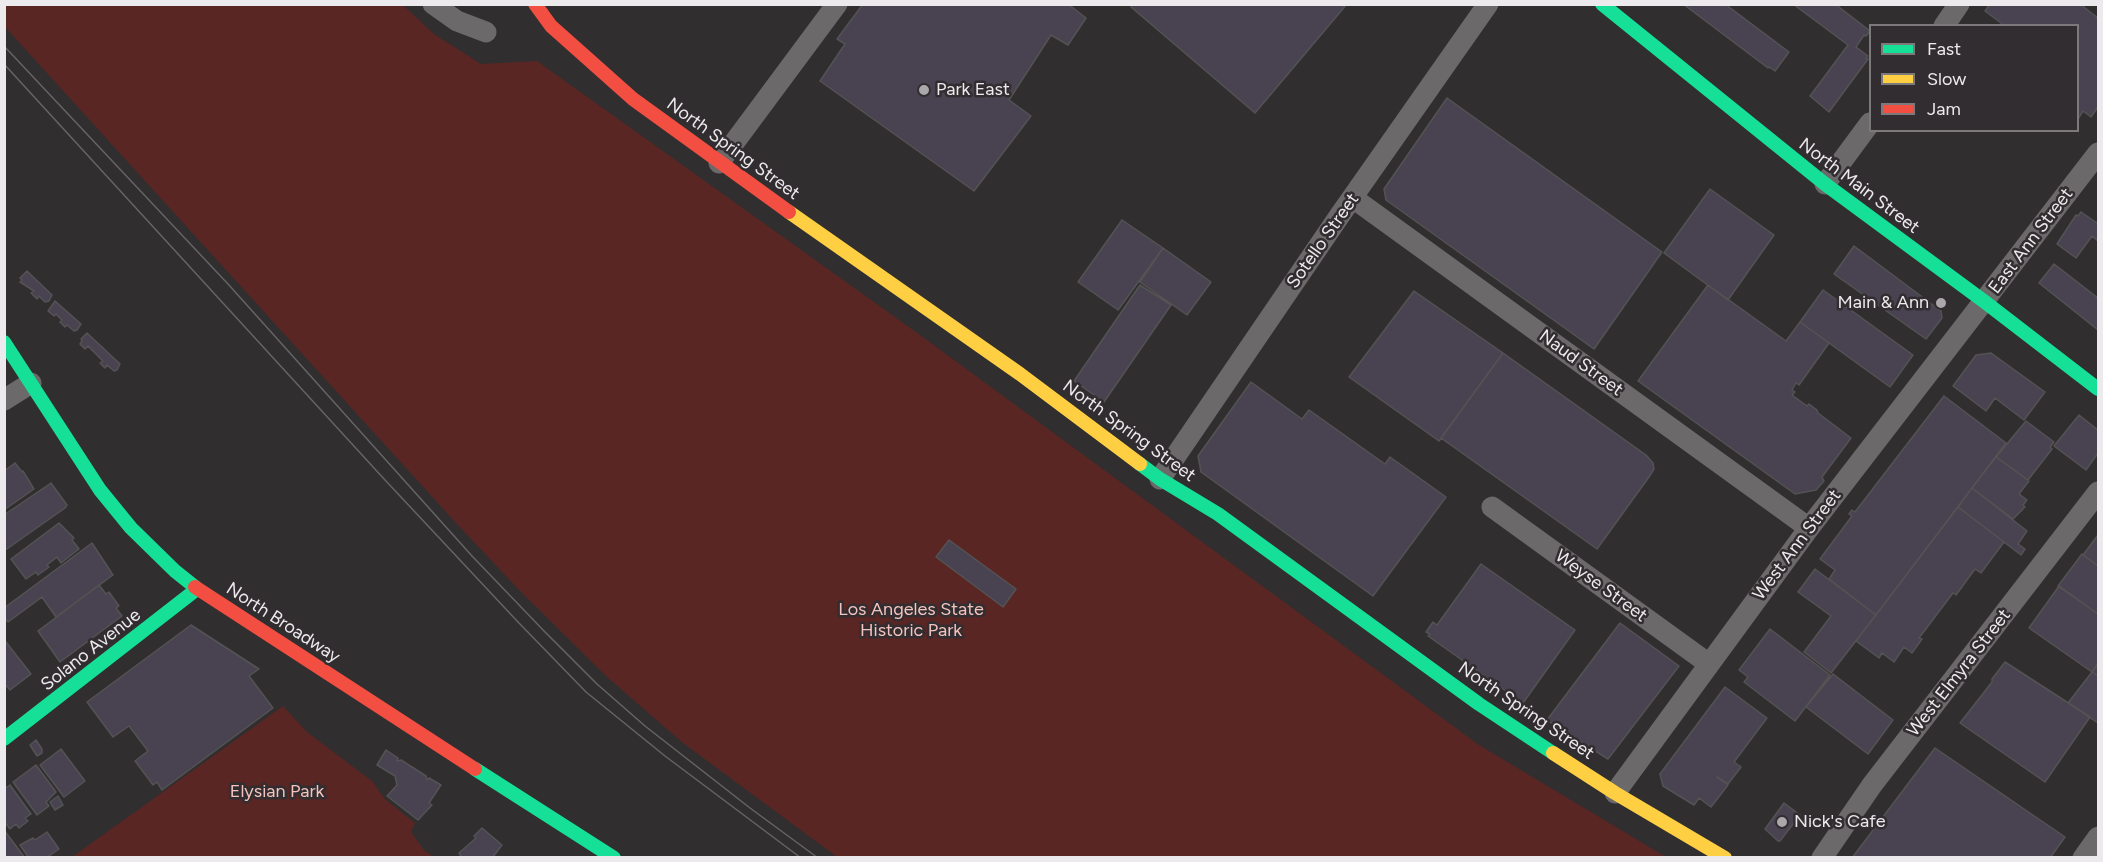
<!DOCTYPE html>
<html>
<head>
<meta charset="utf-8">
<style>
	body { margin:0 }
	#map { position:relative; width:2103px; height:862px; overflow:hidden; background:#302e2f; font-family:Figtree,sans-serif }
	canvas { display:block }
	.frame { position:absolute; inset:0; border:6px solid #eceaec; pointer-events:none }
	.legend { position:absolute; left:1869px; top:24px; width:210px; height:108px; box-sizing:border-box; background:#312d30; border:2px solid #7c797b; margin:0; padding:8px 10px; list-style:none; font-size:18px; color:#eceaec }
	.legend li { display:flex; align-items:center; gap:12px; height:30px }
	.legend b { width:30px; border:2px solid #7c797b }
</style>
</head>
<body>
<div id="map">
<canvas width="2103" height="862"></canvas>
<div class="frame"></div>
<ul class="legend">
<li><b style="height:8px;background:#16e098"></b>Fast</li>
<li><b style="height:8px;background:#ffcf43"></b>Slow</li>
<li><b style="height:8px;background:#f24e42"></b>Jam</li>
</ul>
</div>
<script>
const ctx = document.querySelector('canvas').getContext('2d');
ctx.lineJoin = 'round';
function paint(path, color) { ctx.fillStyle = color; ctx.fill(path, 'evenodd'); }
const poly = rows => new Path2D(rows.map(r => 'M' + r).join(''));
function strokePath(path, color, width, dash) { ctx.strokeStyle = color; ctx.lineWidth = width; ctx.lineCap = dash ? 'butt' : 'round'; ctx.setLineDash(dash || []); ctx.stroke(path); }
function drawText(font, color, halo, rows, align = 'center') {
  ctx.font = font + ' Figtree,sans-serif'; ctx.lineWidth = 5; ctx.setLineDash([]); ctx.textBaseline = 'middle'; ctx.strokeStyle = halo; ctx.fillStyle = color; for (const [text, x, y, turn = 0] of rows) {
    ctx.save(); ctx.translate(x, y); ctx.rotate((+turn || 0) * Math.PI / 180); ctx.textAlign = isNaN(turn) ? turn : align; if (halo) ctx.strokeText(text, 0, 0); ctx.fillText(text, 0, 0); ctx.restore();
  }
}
const green = poly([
	[5,5,403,5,434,34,481,64,537,61,920,335,1479,745,1666,857,837,857,683,743,607,677,520,591,456,523,5,27],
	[283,706,307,732,372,781,385,799,415,823,411,832,424,850,434,857,72,857]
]);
const building = poly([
	[863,4,1068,4,1086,18,1068,45,1051,35,1009,100,1031,116,974,191,820,81,845,44,837,39,863,4],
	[1133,4,1347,4,1255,113,1131,7,1133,4],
	[1683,4,1725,4,1789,52,1775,71,1769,67,1768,68,1683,4],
	[1793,4,1835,4,1870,31,1866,36,1864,35,1856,47,1868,56,1866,58,1868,59,1829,112,1810,96,1848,45,1793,4],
	[1990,4,2080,4,2098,18,2098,107,2091,117,2083,111,2078,119,2078,26,2005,26,1985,11,1990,4],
	[1447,98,1662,252,1594,349,1386,200,1384,189,1447,98],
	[1710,189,1774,235,1728,300,1664,253,1710,189],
	[2081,212,2097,223,2098,221,2098,241,2092,236,2076,258,2057,244,2076,215,2078,216,2081,212],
	[1122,220,1163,248,1118,310,1078,282,1122,220],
	[1854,246,1941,311,1942,318,1926,339,1834,274,1854,246],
	[1163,248,1211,282,1187,315,1140,282,1163,248],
	[2054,264,2098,298,2098,330,2039,283,2054,264],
	[27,271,52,295,49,301,45,302,39,296,37,299,31,293,34,291,20,282,22,280,20,278,27,271],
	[1140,285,1171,305,1104,402,1074,381,1140,285],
	[1708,285,1786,341,1800,322,1829,343,1799,385,1796,383,1792,390,1795,392,1792,395,1807,406,1809,404,1817,410,1818,413,1851,438,1822,477,1824,481,1816,490,1795,494,1638,381,1708,285],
	[1823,290,1913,355,1890,387,1800,322,1823,290],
	[1414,291,1503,353,1439,441,1349,377,1414,291],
	[55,301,81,324,77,330,74,331,67,325,65,327,60,322,62,320,56,314,54,316,48,311,55,301],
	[87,333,120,364,117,370,114,371,107,365,105,368,100,363,103,361,88,346,85,349,80,344,82,341,81,339,87,333],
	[1503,353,1646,455,1653,463,1654,469,1649,477,1597,549,1441,438,1503,353],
	[1991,353,2045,392,2024,420,1995,398,1986,411,1953,386,1976,355,1991,353],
	[1251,382,1302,419,1309,410,1385,464,1390,457,1446,497,1373,596,1201,472,1198,456,1251,382],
	[1944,396,2006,443,1876,615,1829,579,1835,570,1820,559,1852,516,1849,514,1852,510,1855,512,1944,396],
	[2079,415,2098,430,2098,453,2086,470,2054,446,2079,415],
	[2026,421,2054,442,2050,447,2052,449,2028,480,1996,457,2026,421],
	[1996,457,2029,481,2019,494,2027,500,2023,505,2025,507,2013,519,1972,488,1996,457],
	[15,463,22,472,23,471,34,489,4,510,4,471,15,463],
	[51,483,67,505,65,508,4,551,4,515,51,483],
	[1972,488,2027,531,2018,544,2025,549,2021,555,1958,507,1972,488],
	[1958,507,2004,542,1981,573,1975,569,1956,595,1953,593,1919,638,1922,639,1912,653,1904,647,1894,662,1882,653,1879,658,1856,641,1958,507],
	[59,523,74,538,72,540,79,549,61,563,57,557,47,565,49,567,38,575,36,572,26,579,11,559,59,523],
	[2098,535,2098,566,2083,555,2098,535],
	[949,540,1016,589,1003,607,936,557,949,540],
	[92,543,113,575,56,617,42,597,8,622,4,617,4,608,92,543],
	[2082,554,2098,566,2098,614,2058,586,2082,554],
	[1481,564,1575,630,1523,703,1428,636,1430,634,1426,632,1433,622,1437,625,1481,564],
	[1815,569,1876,615,1831,673,1804,652,1831,616,1798,592,1815,569],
	[99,585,106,594,109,592,119,606,116,608,122,616,60,662,38,631,99,585],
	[2059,586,2098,614,2098,663,2092,672,2029,628,2059,586],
	[1620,623,1679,666,1608,759,1547,720,1620,623],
	[191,625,259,669,249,676,273,708,162,790,157,782,153,785,135,761,148,751,129,726,113,737,87,702,191,625],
	[1770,629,1830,675,1795,721,1744,682,1748,677,1739,670,1770,629],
	[6,642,31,674,10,690,4,683,4,644,6,642],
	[2005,662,2090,717,2045,782,1960,723,1992,682,1992,679,2005,662],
	[2098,664,2098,676,2092,672,2098,664],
	[2092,672,2098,676,2098,723,2068,703,2092,672],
	[1833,674,1893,720,1868,754,1806,707,1833,674],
	[1725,687,1767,718,1734,762,1741,767,1728,784,1717,777,1728,785,1711,807,1699,798,1694,805,1663,786,1660,774,1725,687],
	[36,740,42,749,42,753,37,756,30,745,36,740],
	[1935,748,2065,837,2050,858,1852,858,1935,748],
	[61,749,85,781,64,797,40,765,61,749],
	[386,750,398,758,397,761,401,760,426,776,427,780,429,778,441,785,429,803,432,805,418,820,387,796,397,785,395,776,377,765,386,750],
	[36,765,56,792,46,802,49,806,37,815,13,782,36,765],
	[10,785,31,814,25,818,28,821,19,828,16,824,10,829,4,821,4,789,10,785],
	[58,796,63,805,55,810,50,802,58,796],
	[1784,803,1800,815,1780,841,1778,841,1765,829,1784,803],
	[482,828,502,845,492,858,459,858,461,856,459,853,476,838,474,836,482,828],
	[4,830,25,858,4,858,4,830],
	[47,832,59,849,46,858,29,858,20,845,33,838,35,840,47,832]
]);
const street = poly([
	[433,4,457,21,486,32],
	[1944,26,1959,4],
	[719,163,837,4],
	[1825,184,1870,123],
	[1353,198,1809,528],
	[4,400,31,383],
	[1160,479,1340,215,1488,4],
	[1492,507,1709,664],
	[1615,793,1809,528,2098,153],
	[1822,858,1872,785,2098,492],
	[2083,858,2098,837]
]);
const fast = poly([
	[1602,4,1825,184,1985,302,2098,389],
	[4,342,100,490,131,528,175,571,195,587],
	[1140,464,1160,479,1218,514,1479,704,1553,753],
	[4,739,197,589],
	[475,769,614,858]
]);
const slow = poly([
	[789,212,1020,374,1140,464],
	[1553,753,1615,793,1725,858]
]);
const jam = poly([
	[535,4,551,26,633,99,789,212],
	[195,587,475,769]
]);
const tram = poly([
	[4,46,228,284,472,556,545,632,597,684,645,726,750,808,818,858],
	[4,64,385,480,518,622,586,692,665,756,801,858]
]);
const markers = [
	[924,90,6,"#aaa8aa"],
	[1941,303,6,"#aaa8aa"],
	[1782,822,6,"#aaa8aa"]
];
const poiNames = [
	["Park East",936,90],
	["Main & Ann",1929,303,"right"],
	["Nick's Cafe",1794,822]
];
const streetNames = [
	["North Spring Street",733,149,36],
	["North Main Street",1859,186,37],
	["Sotello Street",1323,241,-55],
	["East Ann Street",2031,241,-53],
	["Naud Street",1581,363,36],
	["North Spring Street",1129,431,36],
	["West Ann Street",1797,545,-53],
	["Weyse Street",1601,586,36],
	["North Broadway",283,623,33],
	["Solano Avenue",91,650,-38],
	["West Elmyra Street",1959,673,-52],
	["North Spring Street",1526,711,34]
];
const parkNames = [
	["Los Angeles State",911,610],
	["Historic Park",911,631],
	["Elysian Park",277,792]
];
paint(green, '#592624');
paint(building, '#494351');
strokePath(building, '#545354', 1.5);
strokePath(street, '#6b696a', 21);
strokePath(fast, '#16e098', 14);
strokePath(slow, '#ffcf43', 14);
strokePath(jam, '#f24e42', 14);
strokePath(tram, '#666465', 1.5);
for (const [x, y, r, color] of markers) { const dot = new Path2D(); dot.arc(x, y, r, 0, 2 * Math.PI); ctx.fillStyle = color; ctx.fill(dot); strokePath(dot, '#312d30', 2); }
drawText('18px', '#eceaec', '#312d30', poiNames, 'left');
drawText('18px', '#eceaec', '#312d30', streetNames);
drawText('18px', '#f5c3bd', '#312d30', parkNames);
</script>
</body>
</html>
